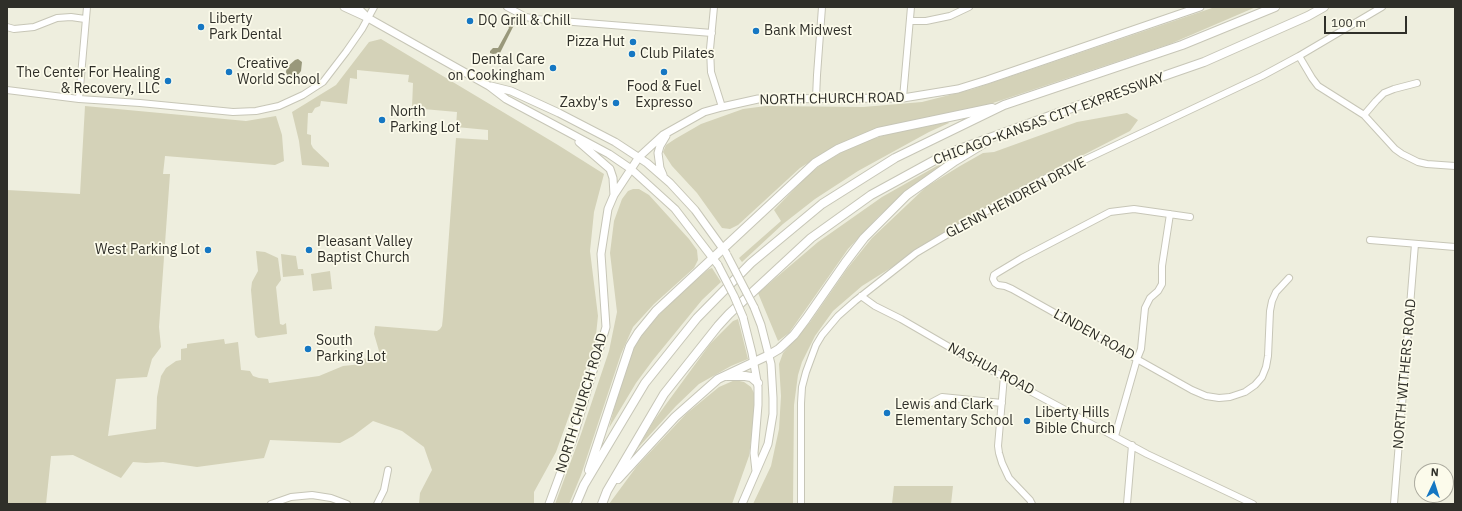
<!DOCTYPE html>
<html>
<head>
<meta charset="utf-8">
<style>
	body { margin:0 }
	#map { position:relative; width:1462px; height:511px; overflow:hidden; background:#eeeede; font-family:"IBM Plex Sans",sans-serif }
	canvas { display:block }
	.frame { position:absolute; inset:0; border:8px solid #2f2f29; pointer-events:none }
	.north { position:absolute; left:1414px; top:463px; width:40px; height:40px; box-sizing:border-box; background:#fcfbeb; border:1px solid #aaa99d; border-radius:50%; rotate:4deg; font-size:11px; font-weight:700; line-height:16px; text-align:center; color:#2f2f29 }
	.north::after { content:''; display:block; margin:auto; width:14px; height:18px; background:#1577c3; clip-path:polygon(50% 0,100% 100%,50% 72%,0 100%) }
	.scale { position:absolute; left:1324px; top:16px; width:83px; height:18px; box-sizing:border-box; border:2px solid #2f2f29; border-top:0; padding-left:5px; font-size:12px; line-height:14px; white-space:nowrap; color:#2f2f29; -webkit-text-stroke:3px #fcfbeb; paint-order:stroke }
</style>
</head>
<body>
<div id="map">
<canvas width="1462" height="511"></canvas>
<div class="frame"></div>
<div class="north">N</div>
<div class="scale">100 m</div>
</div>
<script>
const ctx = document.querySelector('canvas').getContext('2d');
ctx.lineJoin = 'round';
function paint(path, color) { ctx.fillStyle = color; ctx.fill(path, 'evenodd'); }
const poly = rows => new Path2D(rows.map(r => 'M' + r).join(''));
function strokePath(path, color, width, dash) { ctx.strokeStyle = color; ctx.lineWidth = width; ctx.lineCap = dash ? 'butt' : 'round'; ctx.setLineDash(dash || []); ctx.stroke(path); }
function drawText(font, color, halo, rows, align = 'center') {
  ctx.font = font + ' "IBM Plex Sans",sans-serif'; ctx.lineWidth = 3.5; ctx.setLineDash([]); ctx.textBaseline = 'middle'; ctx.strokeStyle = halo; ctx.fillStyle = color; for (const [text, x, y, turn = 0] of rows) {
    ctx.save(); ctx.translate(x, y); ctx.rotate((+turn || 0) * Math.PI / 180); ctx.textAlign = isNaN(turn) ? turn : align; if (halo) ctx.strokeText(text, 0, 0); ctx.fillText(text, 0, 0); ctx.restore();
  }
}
const green = poly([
	[1215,7,1256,7,1170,44,990,104,924,119,833,147,800,168,738,225,730,229,722,228,697,193,672,166,663,152,666,145,675,139,701,124,743,109,766,106,863,107,922,102,973,89],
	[381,39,558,145,604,174,594,212,590,251,598,316,595,344,556,452,534,492,534,504,419,504,420,493,432,470,424,447,402,431,373,421,353,436,340,443,270,440,264,458,197,467,163,462,146,463,133,462,121,478,73,455,51,456,46,504,7,504,7,190,80,194,85,106,246,121,276,116,282,135,284,161,275,165,165,156,163,174,170,174,159,327,161,347,152,359,147,377,116,379,108,436,156,429,157,397,161,376,166,368,176,361,181,360,181,349,187,348,187,344,224,339,225,344,238,342,241,370,250,371,253,376,259,378,268,379,269,383,319,376,343,366,362,364,362,359,371,358,379,351,374,334,375,326,437,331,440,329,442,326,443,317,456,138,488,140,488,130,456,127,457,112,412,108,413,83,408,82,409,75,357,70,357,79,350,78,347,104,321,101,320,106,315,108,312,113,308,113,307,134,311,135,311,144,313,148,329,163,329,167,302,165,299,141,292,112,336,85,369,42],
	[1127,113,1138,120,1130,131,1015,190,862,286,833,311,815,336,802,362,798,375,794,405,793,504,753,504,771,466,779,429,781,396,779,364,783,353,810,322,847,269,872,238,926,187,960,166,983,153,994,152,1077,122],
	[948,122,949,123,929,132,858,171,815,199,783,224,742,262,739,258,781,221,774,210,808,175,823,163,858,143,889,134],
	[950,160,908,191,879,216,848,249,789,333,778,341,758,293,818,242,882,197,942,163],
	[633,189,639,189,649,195,689,239,697,250,698,260,694,268,654,304,633,327,621,354,581,475,569,504,555,504,581,434,609,351,617,312,610,253,614,221,622,199,628,191],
	[256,251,265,252,278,258,281,280,276,287,280,324,283,325,286,323,287,334,258,338,255,335,251,290,252,282,258,271],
	[281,254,296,256,298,269,303,269,304,275,283,277],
	[712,268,721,282,702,300,653,360,636,383,609,428,620,386,630,356,638,340,658,316,680,293,709,269],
	[330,271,332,289,313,291,311,274],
	[738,319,748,359,731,366,699,384,676,406,637,449,653,422,710,344,733,321],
	[735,380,744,382,751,387,754,393,755,411,749,456,732,504,609,504,637,466,686,414,719,387],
	[894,486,953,486,951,504,892,504]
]);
const water = poly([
	[511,17,513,18,515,23,500,53,493,54,490,53,490,51,493,48,498,48,509,28,506,22],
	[298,59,302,62,301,71,297,76,291,77,287,75,286,72,287,67,295,60]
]);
const minor = poly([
	[507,7,526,17,536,19,712,33],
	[714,7,710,49,711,72,722,107],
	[910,21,926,21,950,16,969,7],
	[7,27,14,29,34,27,57,18,71,17,85,19],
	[1299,56,1312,78,1318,86,1364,115,1395,149,1402,154,1418,162,1427,164,1455,166],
	[7,90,79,99,140,103,233,112,256,111,279,106,303,95,323,82,346,52,362,29,374,7],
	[816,98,817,75,822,7],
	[903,98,911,7],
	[79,99,87,7],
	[1364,115,1376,101,1384,93,1394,89,1417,83],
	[1190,217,1134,209,1110,212,1022,258,997,273,994,275,993,279,995,283,998,285,1005,286,1012,289,1192,390,1206,396,1219,398,1230,397,1245,392,1255,385,1262,377,1266,367,1268,356,1270,311,1272,301,1276,292,1289,278],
	[1370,240,1455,247],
	[861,296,875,306,901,319,963,355,1147,454,1253,504],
	[1004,376,998,446,999,453,1002,463,1009,478,1030,500,1032,504],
	[925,406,942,397,1002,403],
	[1115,436,1137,359,1141,349,1145,308,1150,298,1158,291,1162,284,1162,266,1170,214],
	[271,504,291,497,312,495,331,498,347,504],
	[377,504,384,490,388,470],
	[801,504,801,403,802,387,806,372,816,345,822,335,838,316,855,301,916,253,1007,199,1044,179,1262,76,1299,56,1382,7],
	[1127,504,1132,445],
	[1394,504,1415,244]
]);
const major = poly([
	[344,7,368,18,489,86,506,99,609,154,631,169,675,209,718,265],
	[357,7,365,15],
	[491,86,511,91,559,113,615,142,647,163,670,183,695,210,726,253],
	[579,142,610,169,613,178,614,195],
	[663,175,660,168,658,153,660,146,666,136],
	[743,317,752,353,758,387,758,405,754,453,756,471],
	[549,504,573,439,606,327,601,254,608,209,614,195,639,157,663,135,704,112,722,107,758,99,903,98,958,89,987,80,1200,7],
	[742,504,768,444,773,414,773,398,771,364,761,325,754,307]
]);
const highway = poly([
	[727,376,745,376,751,377,758,383],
	[589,470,622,370,630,346,638,333,656,311,815,163,838,149,878,132,992,108],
	[618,479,675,417,718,379,769,355,779,349,794,335,806,319,845,263,864,238,907,195,955,161,983,144],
	[576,504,584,485,645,383,697,318,751,263,822,204,895,158,1004,105,1182,45,1275,7],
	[602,504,607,491,664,394,718,326,729,314,811,238,871,195,946,154,1077,106,1204,62,1308,16,1324,7]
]);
const majorBridge = poly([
	[727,255,754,307],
	[718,265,734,296,743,317]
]);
const markers = [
	[470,21,4,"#1577c3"],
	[201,27,4,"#1577c3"],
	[756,31,4,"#1577c3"],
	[633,42,4,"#1577c3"],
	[632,54,4,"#1577c3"],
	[553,68,4,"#1577c3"],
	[229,72,4,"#1577c3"],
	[664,72,4,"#1577c3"],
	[168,81,4,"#1577c3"],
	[616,103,4,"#1577c3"],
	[382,120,4,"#1577c3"],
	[208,250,4,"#1577c3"],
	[309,250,4,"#1577c3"],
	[308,349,4,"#1577c3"],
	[887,413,4,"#1577c3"],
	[1027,421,4,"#1577c3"]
];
const poiNames = [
	["Liberty",209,19],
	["Park Dental",209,35],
	["DQ Grill & Chill",478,21],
	["Bank Midwest",764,31],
	["Pizza Hut",625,42,"right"],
	["Club Pilates",640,54],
	["Dental Care",545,60,"right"],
	["on Cookingham",545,76,"right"],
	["Creative",237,64],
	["World School",237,80],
	["The Center For Healing",160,73,"right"],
	["& Recovery, LLC",160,89,"right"],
	["Food & Fuel",664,87,"center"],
	["Expresso",664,103,"center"],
	["Zaxby's",608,103,"right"],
	["North",390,112],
	["Parking Lot",390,128],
	["Pleasant Valley",317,242],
	["Baptist Church",317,258],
	["West Parking Lot",200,250,"right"],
	["South",316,341],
	["Parking Lot",316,357],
	["Lewis and Clark",895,405],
	["Elementary School",895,421],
	["Liberty Hills",1035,413],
	["Bible Church",1035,429]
];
const streetNames = [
	["NORTH CHURCH ROAD",832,99,-1],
	["CHICAGO-KANSAS CITY EXPRESSWAY",1049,119,-20],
	["GLENN HENDREN DRIVE",1016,198,-28],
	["LINDEN ROAD",1094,335,29],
	["NASHUA ROAD",991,369,28],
	["NORTH WITHERS ROAD",1405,374,-85],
	["NORTH CHURCH ROAD",582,403,-73]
];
paint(green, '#d4d2b8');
paint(water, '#99987b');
strokePath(minor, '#c7c6b7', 8);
strokePath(major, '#c7c6b7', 9);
strokePath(highway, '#c7c6b7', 10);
strokePath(minor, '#fff', 6);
strokePath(major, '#fff', 7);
strokePath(highway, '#fff', 8);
strokePath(majorBridge, '#c7c6b7', 9, []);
strokePath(majorBridge, '#fff', 7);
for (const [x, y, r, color] of markers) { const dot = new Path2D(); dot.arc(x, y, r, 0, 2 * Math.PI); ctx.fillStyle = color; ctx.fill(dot); strokePath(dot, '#fcfbeb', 1.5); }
drawText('14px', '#2f2f29', '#fcfbeb', poiNames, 'left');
drawText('14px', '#2f2f29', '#fcfbeb', streetNames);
</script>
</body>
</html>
